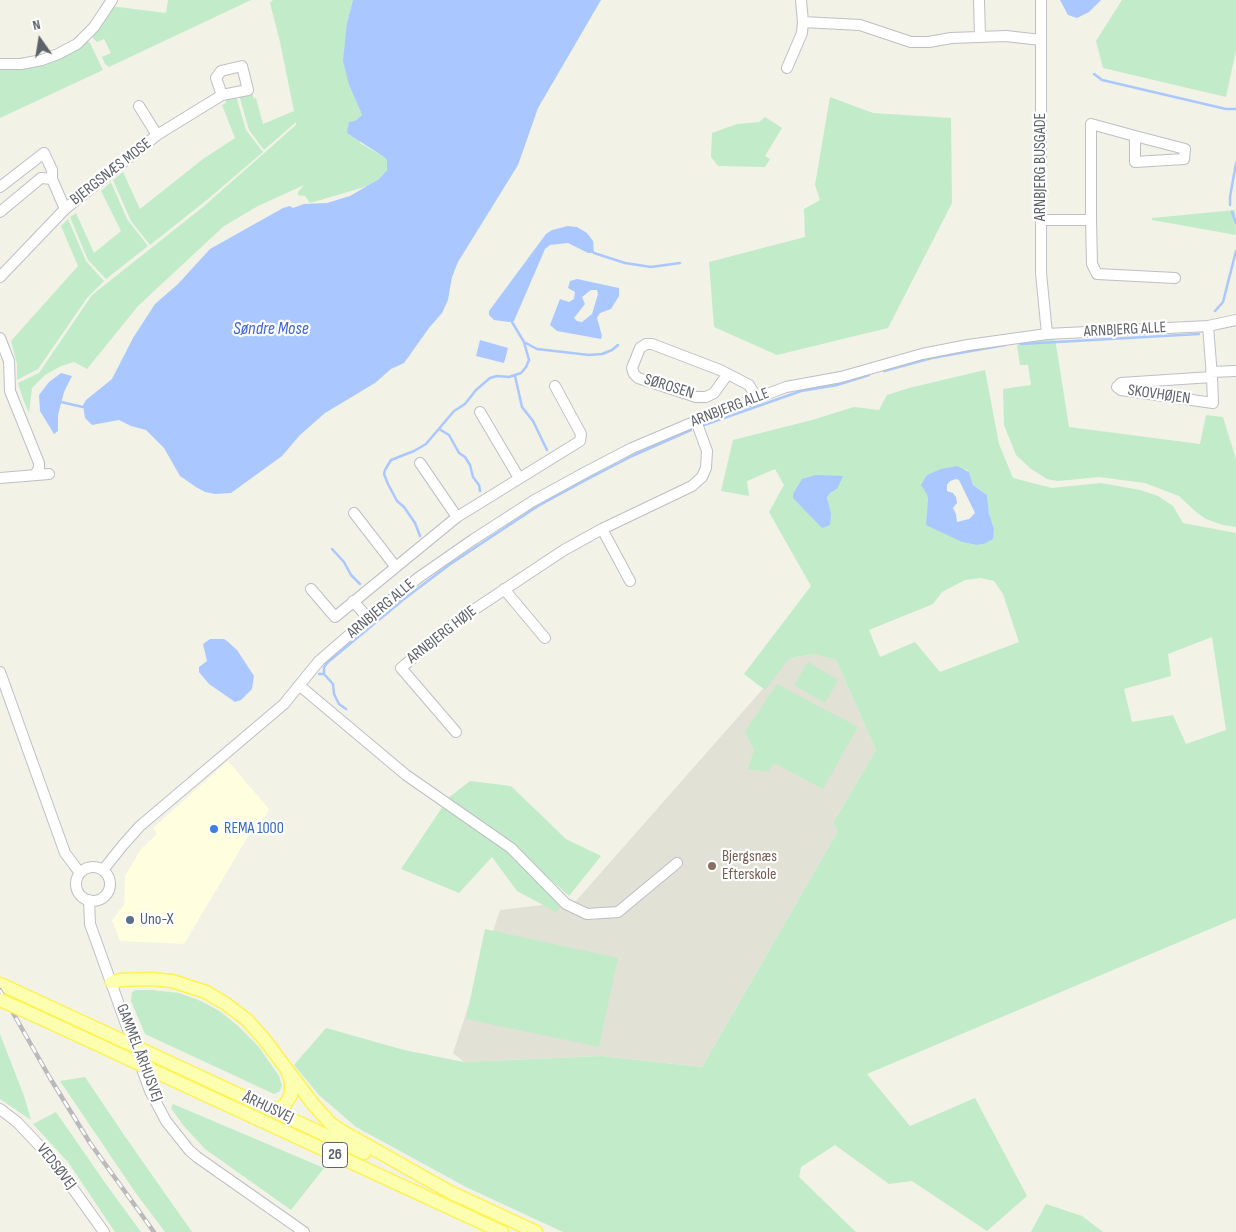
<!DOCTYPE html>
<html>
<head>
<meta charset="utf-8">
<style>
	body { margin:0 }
	#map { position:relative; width:1236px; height:1232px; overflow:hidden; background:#f2f2e7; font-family:"Sofia Sans Condensed",sans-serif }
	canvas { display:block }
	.north { position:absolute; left:15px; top:15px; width:50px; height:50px; -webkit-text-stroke:4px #fff; paint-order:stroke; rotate:347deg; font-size:14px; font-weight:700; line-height:20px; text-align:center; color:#5e6169 }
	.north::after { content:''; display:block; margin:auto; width:18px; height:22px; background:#5e6169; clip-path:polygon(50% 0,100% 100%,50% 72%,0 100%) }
</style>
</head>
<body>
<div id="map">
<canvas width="1236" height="1232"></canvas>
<div class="north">N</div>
</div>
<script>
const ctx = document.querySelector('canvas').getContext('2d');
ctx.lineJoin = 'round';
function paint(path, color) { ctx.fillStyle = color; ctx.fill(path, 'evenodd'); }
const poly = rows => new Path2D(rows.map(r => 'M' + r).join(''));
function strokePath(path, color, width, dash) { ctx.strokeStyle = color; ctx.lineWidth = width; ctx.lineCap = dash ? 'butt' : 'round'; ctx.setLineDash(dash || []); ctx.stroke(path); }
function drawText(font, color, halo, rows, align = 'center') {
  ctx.font = font + ' "Sofia Sans Condensed",sans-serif'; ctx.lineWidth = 4.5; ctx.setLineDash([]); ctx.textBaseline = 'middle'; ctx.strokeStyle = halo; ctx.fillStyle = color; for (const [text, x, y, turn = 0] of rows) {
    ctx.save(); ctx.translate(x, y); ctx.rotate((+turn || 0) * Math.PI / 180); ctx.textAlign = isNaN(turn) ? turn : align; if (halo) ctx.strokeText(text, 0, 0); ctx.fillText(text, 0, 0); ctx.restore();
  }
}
const commercial = poly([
	[228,761,269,809,265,818,256,823,184,944,120,941,112,920,124,905,125,876,141,849,157,834,153,828]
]);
const education = poly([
	[814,654,836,660,876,750,833,823,838,831,702,1067,601,1056,464,1062,453,1053,500,910,576,901,790,658]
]);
const green = poly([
	[168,0,251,0,109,67,105,64,102,57,111,53,104,39,97,42,93,38,92,33,110,6,166,13],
	[273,0,353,0,347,23,349,85,362,115,355,121,360,143,384,157,387,160,387,170,380,178,368,186,310,203,305,196,298,195,298,192,304,185,258,206,224,226,138,306,87,369,74,362,61,366,45,375,32,388,29,413,23,399,18,383,39,373,92,295,203,207,296,125,296,122,264,150,249,130,239,95,252,92,254,99,256,98,263,124,294,111,280,42,270,3],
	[1122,0,1236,0,1236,50,1226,97,1103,68,1096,41],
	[85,39,90,43,103,70,0,118,0,67,11,68],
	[236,96,246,130,263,152,208,199,150,245,131,221,113,180,123,172,140,209,203,159,235,138,222,105,226,103,226,98],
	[830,97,873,113,951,118,952,203,888,328,777,355,714,327,709,262,805,237,804,209,820,200,815,185],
	[765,117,782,128,765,156,770,159,765,167,718,166,711,157,712,133,737,124,759,122],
	[111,182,127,219,148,246,106,279,88,260,70,217,76,213,94,253,121,231,101,191],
	[1235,210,1236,235,1152,220,1152,218],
	[68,219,86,261,104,281,87,298,38,369,17,380,17,364,11,341,78,266,61,226],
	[1055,338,1069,427,1200,444,1206,415,1223,417,1236,459,1236,527,1223,525,1206,519,1196,512,1179,496,1145,483,1099,477,1058,481,1047,479,1031,469,1016,455,1004,425,1003,389,1031,385,1028,365,1020,365,1017,346,1020,341],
	[985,370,999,444,1013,478,1052,488,1101,483,1140,490,1158,496,1173,506,1183,523,1236,533,1236,918,867,1074,910,1126,975,1098,1027,1196,987,1231,912,1181,889,1184,835,1145,801,1167,799,1177,856,1232,563,1232,466,1187,356,1127,319,1095,294,1065,326,1028,404,1050,464,1062,601,1056,702,1067,838,831,833,823,876,750,836,660,814,654,790,658,765,690,744,674,811,586,769,512,784,485,775,469,747,481,749,496,721,491,733,440,812,420,854,407,879,410,887,395,909,388],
	[966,469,969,472,973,485,987,495,989,513,994,529,984,544,976,545,962,542,928,501,927,494],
	[837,489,830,493,827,499,831,513,803,508,793,498],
	[981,578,994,581,1003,594,1019,642,940,672,915,642,880,657,869,630,933,604,942,592,965,580],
	[1212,637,1226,730,1186,744,1173,715,1132,722,1124,689,1171,676,1168,654],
	[808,662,838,680,825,703,794,685],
	[777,684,858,727,823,789,774,763,768,772,748,769,754,750,745,732],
	[470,781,511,786,566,839,601,856,569,896,513,846,448,798],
	[443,806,508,851,561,906,556,912,517,891,492,857,459,893,401,869],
	[485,929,618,958,599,1047,466,1019],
	[136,990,152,990,179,993,201,1001,221,1012,238,1026,258,1046,279,1076,282,1086,279,1092,274,1094,145,1034,131,1001,132,992],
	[0,1034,24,1096,31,1120,0,1099],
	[85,1077,124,1135,192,1232,165,1232,135,1192,60,1081],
	[173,1104,324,1168,291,1210,205,1149,183,1125,171,1108],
	[56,1112,108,1187,141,1232,115,1232,68,1162,33,1124],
	[1046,1204,1082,1216,1103,1232,1031,1232]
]);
const water = poly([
	[353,0,601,0,538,108,518,165,458,262,452,277,448,300,442,313,429,328,404,363,391,369,375,383,325,413,300,435,282,456,231,493,215,494,205,492,196,487,180,476,164,448,146,430,131,426,119,420,92,425,85,418,83,405,86,400,112,379,133,338,155,304,178,284,210,249,283,208,290,206,293,208,304,204,327,203,350,196,379,179,387,170,387,160,384,157,347,133,349,122,355,121,362,115,349,85,343,61,347,23],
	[1060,0,1101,0,1089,12,1077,18,1068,15],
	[568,226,577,227,587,233,593,241,594,253,588,253,568,243,550,245,545,249,514,321,509,322,494,320,489,315,489,311,546,234,552,230],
	[577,279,619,288,619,296,611,309,600,313,597,318,602,336,601,339,557,331,550,325,560,299,569,302,574,299,575,292,568,288,570,281],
	[591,290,597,290,598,294,592,314,582,322,577,321,574,318,585,304,582,297],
	[480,340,508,348,504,363,476,356],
	[61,373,72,376,64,392,58,415,58,431,54,434,40,411,39,395,49,382],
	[957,466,969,472,973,485,987,495,989,513,994,529,993,539,984,544,976,545,962,542,926,525,928,501,927,494,921,485,927,475,941,469],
	[956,479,959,480,975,513,969,519,957,522,956,514,953,508,957,503,956,497,953,493,947,491,947,485,950,481],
	[816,475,843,476,837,489,830,493,827,498,831,513,830,525,822,528,793,498,793,494,802,479],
	[210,639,224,639,227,641,237,650,254,676,252,689,241,700,235,702,209,684,199,672,199,667,207,661,203,644]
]);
const stream = poly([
	[1094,74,1102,80,1226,109,1236,109],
	[1230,205,1230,197,1236,163],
	[1232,212,1236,223],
	[594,253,625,263,651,267,680,263],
	[1215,311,1223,302,1236,251],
	[512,322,524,342,537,349,589,355,602,354,612,350,618,345],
	[1021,344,1199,334],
	[884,371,932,358,1005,345],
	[515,376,522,407,533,421,547,450],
	[61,402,83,407],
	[704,425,801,391,837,385,869,375],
	[439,429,449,435,459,453,465,457,470,465,473,477,479,485,480,491],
	[420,536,415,523,404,507,397,501,388,484,384,474,385,470,391,460,414,451,426,444,454,411,465,404,476,390,490,378,497,376,509,377,521,373,526,367,529,360,524,342],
	[332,549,344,562,351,575,360,584],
	[319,674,324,674,324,667,328,662,404,599,449,565,494,535,538,506,584,481,632,456,691,430],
	[324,674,333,684,334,694,339,704,346,709]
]);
const minor = poly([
	[801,0,803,22,860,25,911,42,929,42,951,38,1006,36,1041,40],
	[979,0,980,36],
	[1041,0,1041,273,1047,334],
	[0,64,21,64,42,60,58,54,77,44,94,27,112,0],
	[787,68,802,33,803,22],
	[139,106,157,135],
	[0,187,44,153,52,170,52,179,65,209],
	[0,212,41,178,52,179],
	[1041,220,1091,220,1091,124,1135,136,1185,149,1184,159,1135,162,1135,136],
	[1091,220,1092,264,1097,274,1175,278],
	[0,277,65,209,157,135,222,95,248,90,242,66,221,71,216,78,222,95],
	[1208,326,1212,377,1213,403,1121,390,1117,387,1121,383,1212,377],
	[0,338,9,361,10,391,39,463,39,468,35,475],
	[1211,372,1236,371],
	[727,375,714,393,706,397,696,397,638,378,634,374,632,368,640,348,646,344,652,344,720,370,749,385,756,397],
	[480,412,519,478],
	[420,463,457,517],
	[0,478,49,474],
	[354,513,395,566],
	[602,529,630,581],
	[311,589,335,617,457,517,580,441,581,434,555,386],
	[504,589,545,638],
	[353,601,368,618],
	[0,672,65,853,80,873],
	[300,686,406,775,511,848,566,904,587,914,618,912,677,863],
	[456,732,401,668,457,621,564,550,602,529,692,486,702,477,706,468,707,451,696,421],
	'76 884a17 17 0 1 1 34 0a17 17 0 1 1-34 0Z',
	[103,870,123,845,140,826,284,704,319,661,363,623,418,578,474,539,533,501,586,472,632,448,696,421,786,387,841,377,922,354,968,345,1047,334,1208,326,1236,320],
	[89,900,90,924,150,1091,166,1121,189,1150,197,1157,304,1232],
	[0,1109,17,1122,51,1158,104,1232]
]);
const major = poly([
	[112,982,120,980,151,979,172,981,206,992,226,1004,247,1020,264,1039,313,1104,330,1123,340,1130,457,1196],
	[0,984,106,1033],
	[25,1011,114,1052],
	[162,1059,364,1153],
	[169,1078,502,1232],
	[272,1110,284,1106,291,1095,291,1082,288,1073],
	[450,1192,536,1232]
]);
const rail = poly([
	[0,990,50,1078,90,1143,154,1232]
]);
const majorBridge = poly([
	[0,1000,25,1011],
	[106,1033,162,1059],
	[114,1052,169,1078]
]);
const markers = [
	[214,829,5,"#3f7fe0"],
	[712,866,5,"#8d6e63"],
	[130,920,5,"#5c6f8a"]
];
const shields = [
	[335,1155,25]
];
const shieldNames = [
	["26",335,1155]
];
const streetNames = [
	["ARNBJERG BUSGADE",1041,167,-90],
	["BJERGSNÆS MOSE",111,172,-38],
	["ARNBJERG ALLE",1125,330,-3],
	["SØROSEN",669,387,17],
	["SKOVHØJEN",1159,395,8],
	["ARNBJERG ALLE",730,408,-21],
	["ARNBJERG ALLE",381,609,-40],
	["ARNBJERG HØJE",442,635,-38],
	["GAMMEL ÅRHUSVEJ",139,1053,69],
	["ÅRHUSVEJ",268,1108,25],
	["VEDSØVEJ",56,1167,52]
];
const shopNames = [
	["REMA 1000",224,829]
];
const educationNames = [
	["Bjergsnæs",722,857],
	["Efterskole",722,875]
];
const serviceNames = [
	["Uno-X",140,920]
];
const waterNames = [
	["Søndre Mose",271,329]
];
paint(commercial, '#fffedf');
paint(education, '#e2e1d6');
paint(green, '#c2ebca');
paint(water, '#aac8ff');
strokePath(stream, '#aac8ff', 2.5);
strokePath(minor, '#bebfc6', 12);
strokePath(major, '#fff253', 15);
strokePath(minor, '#fff', 10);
strokePath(major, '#fbffaf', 12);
strokePath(rail, '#bababc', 4.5);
strokePath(rail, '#fff', 2.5, [8]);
strokePath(majorBridge, '#fff253', 15, []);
strokePath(majorBridge, '#fbffaf', 12);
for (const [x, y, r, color] of markers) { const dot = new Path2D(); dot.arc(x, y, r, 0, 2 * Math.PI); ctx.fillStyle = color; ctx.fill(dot); strokePath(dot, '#fff', 2); }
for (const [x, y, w] of shields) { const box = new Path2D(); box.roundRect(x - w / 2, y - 12.5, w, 25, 4); ctx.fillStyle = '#fff'; ctx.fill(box); strokePath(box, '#5e6169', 1); }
drawText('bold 15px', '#5e6169', null, shieldNames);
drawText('16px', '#5e6169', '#fff', streetNames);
drawText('16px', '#366cbe', '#fff', shopNames, 'left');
drawText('16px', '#785e54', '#fff', educationNames, 'left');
drawText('16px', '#4e5e75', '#fff', serviceNames, 'left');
drawText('italic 18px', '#3e67d0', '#fff', waterNames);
</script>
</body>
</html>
